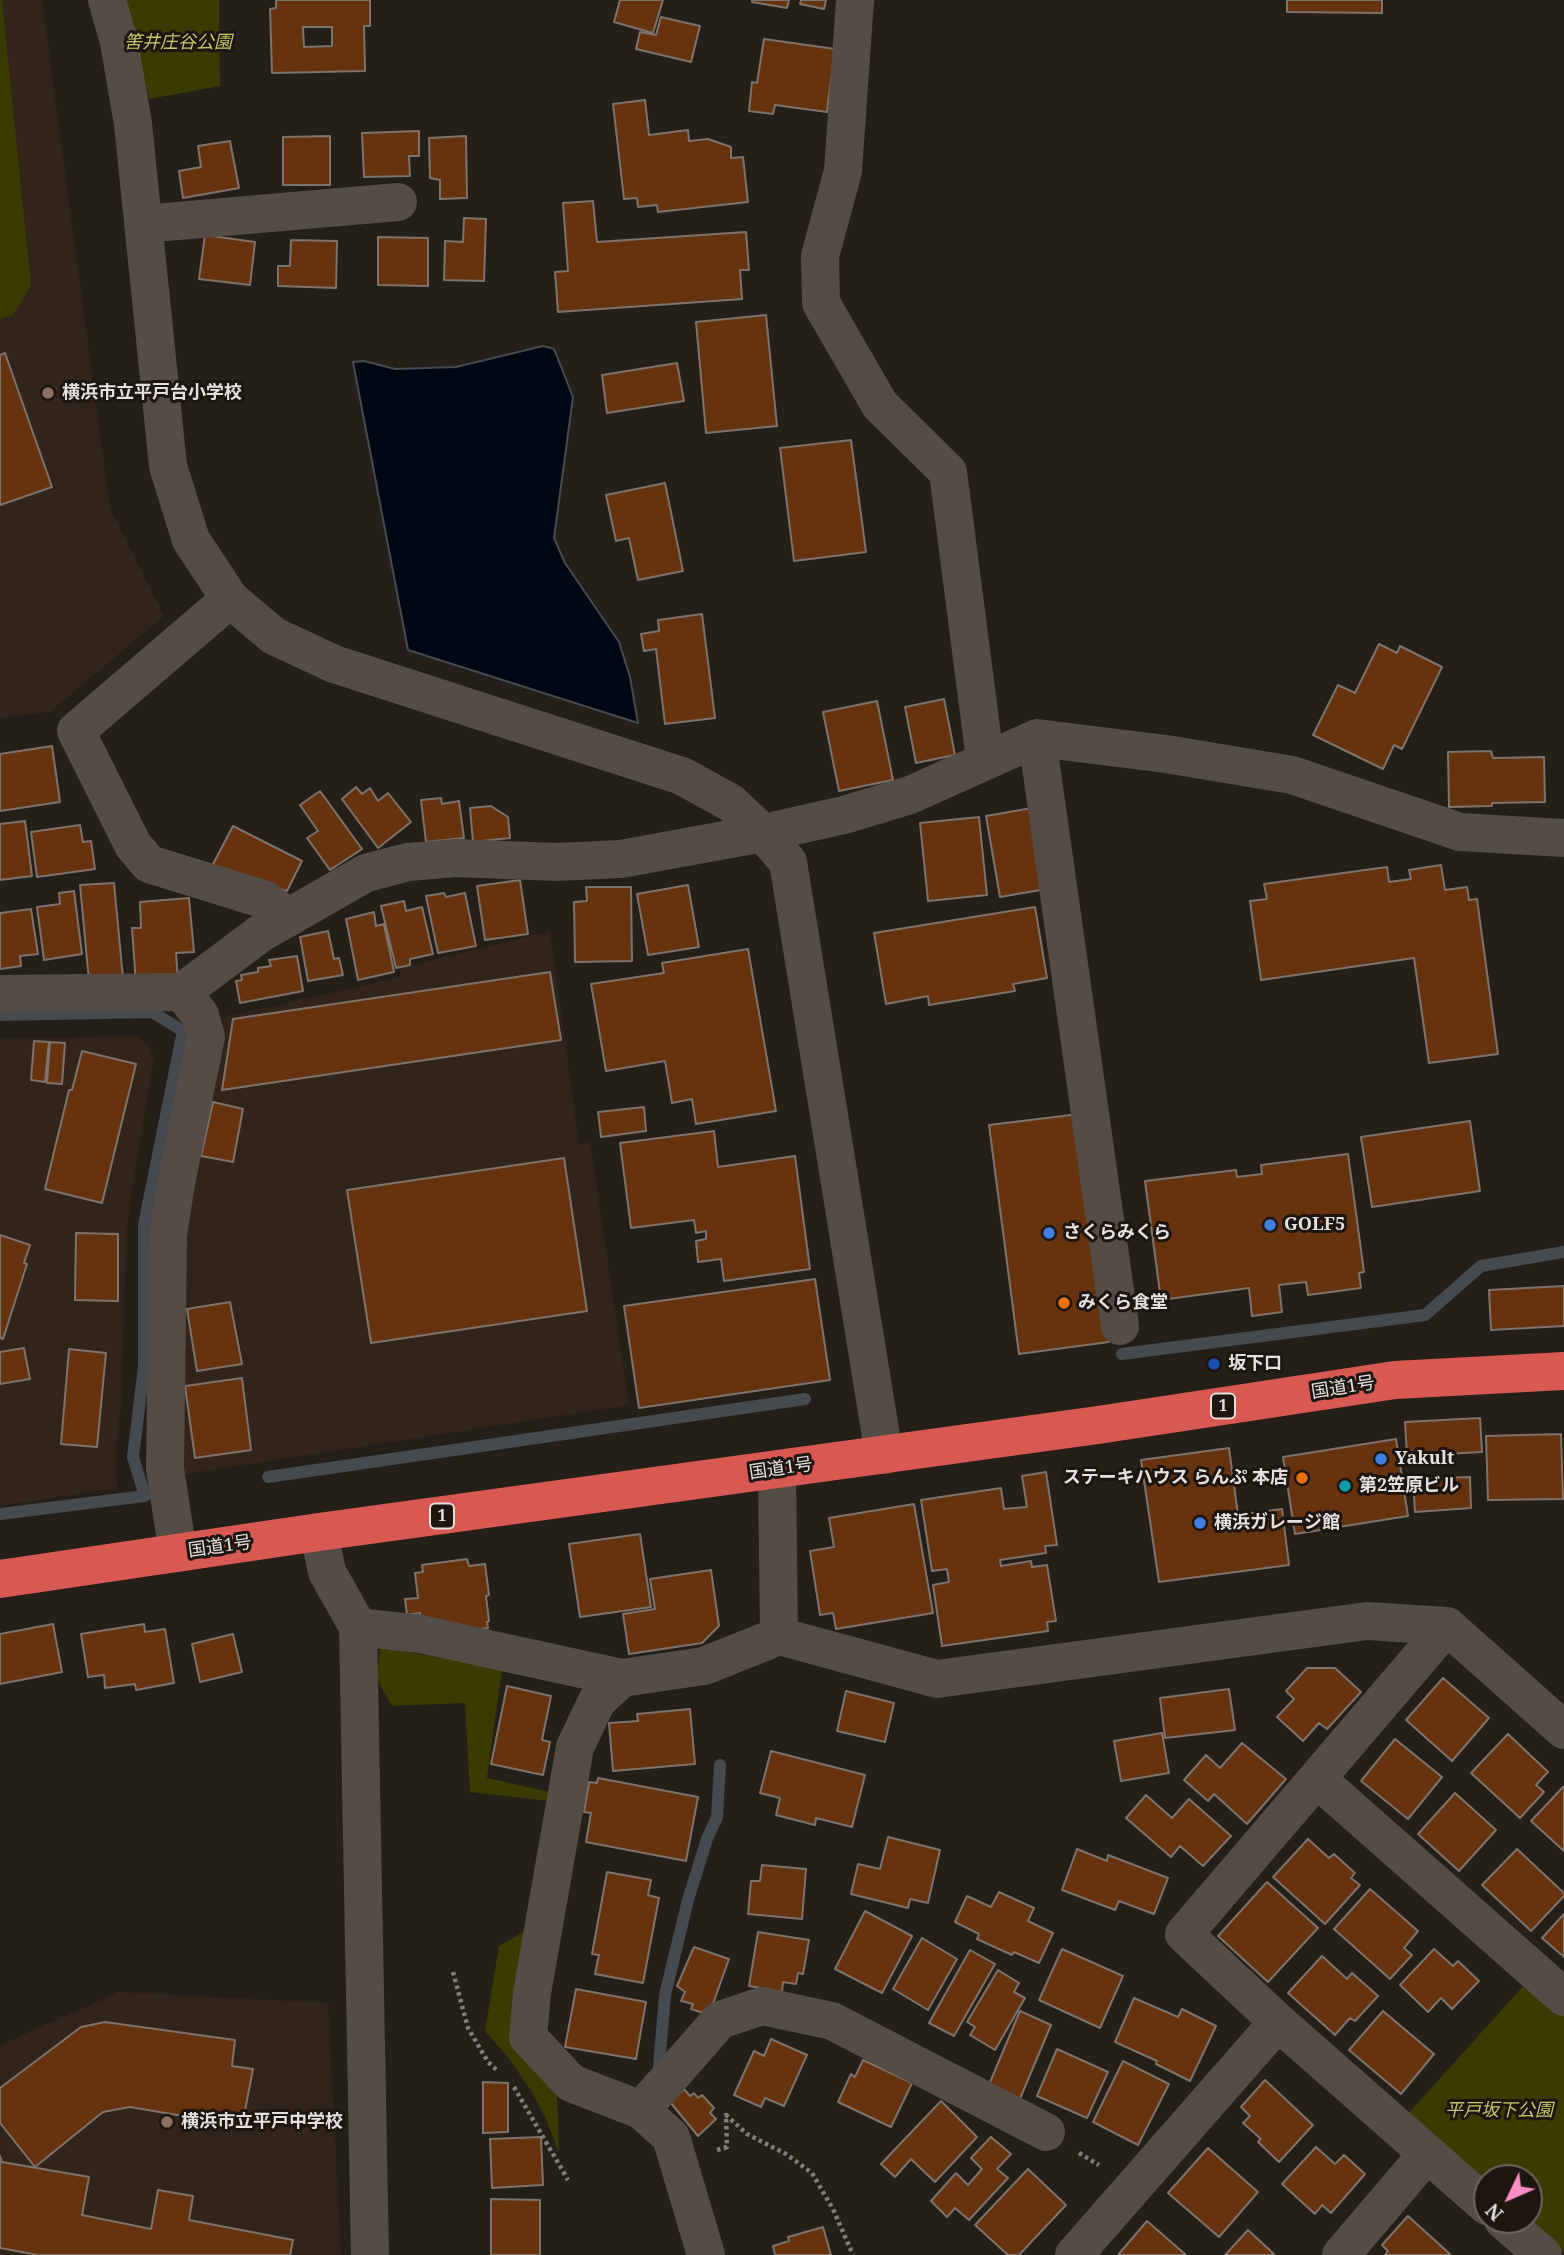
<!DOCTYPE html>
<html>
<head>
<meta charset="utf-8">
<style>
	body { margin:0 }
	#map { position:relative; width:1564px; height:2255px; overflow:hidden; background:#251f19; font-family:"Noto Serif",serif }
	canvas { display:block }
	.north { position:absolute; left:1473px; top:2164px; width:70px; height:70px; box-sizing:border-box; background:#1c1510; border:2px solid #6c6662; border-radius:50%; rotate:226deg; font-size:19px; font-weight:700; line-height:28px; text-align:center; color:#e5e0dc }
	.north::after { content:''; display:block; margin:auto; width:24px; height:32px; background:#fb8fc5; clip-path:polygon(50% 0,100% 100%,50% 72%,0 100%) }
</style>
</head>
<body>
<div id="map">
<canvas width="1564" height="2255"></canvas>
<div class="north">N</div>
</div>
<script>
const ctx = document.querySelector('canvas').getContext('2d');
ctx.lineJoin = 'round';
function paint(path, color) { ctx.fillStyle = color; ctx.fill(path, 'evenodd'); }
const poly = rows => new Path2D(rows.map(r => 'M' + r).join(''));
function strokePath(path, color, width, dash) { ctx.strokeStyle = color; ctx.lineWidth = width; ctx.lineCap = dash ? 'butt' : 'round'; ctx.setLineDash(dash || []); ctx.stroke(path); }
function drawText(font, color, halo, rows, align = 'center') {
  ctx.font = font + ' "Noto Serif","Noto Sans JP",serif'; ctx.lineWidth = 6; ctx.setLineDash([]); ctx.textBaseline = 'middle'; ctx.strokeStyle = halo; ctx.fillStyle = color; for (const [text, x, y, turn = 0] of rows) {
    ctx.save(); ctx.translate(x, y); ctx.rotate((+turn || 0) * Math.PI / 180); ctx.textAlign = isNaN(turn) ? turn : align; if (halo) ctx.strokeText(text, 0, 0); ctx.fillText(text, 0, 0); ctx.restore();
  }
}
const built = poly([
	[0,0,42,0,110,509,164,616,50,712,0,718],
	[550,931,579,1144,590,1142,629,1405,180,1475,182,1250,225,1017,401,977,400,968],
	[135,1036,148,1044,154,1058,127,1223,121,1402,116,1451,117,1488,0,1506,0,1039],
	[119,1992,328,2003,341,2255,0,2255,0,2045]
]);
const green = poly([
	[0,0,2,0,31,285,13,315,0,319],
	[125,0,219,0,220,86,149,99],
	[380,1647,502,1669,487,1778,550,1792,549,1801,470,1792,465,1703,392,1706,377,1680],
	[532,1927,557,2094,559,2153,545,2117,530,2089,510,2060,485,2031,499,1946],
	[1527,1982,1564,2014,1564,2253,1525,2220,1529,2220,1529,2178,1487,2178,1487,2187,1405,2117]
]);
const water = poly([
	[543,346,554,349,573,397,554,538,565,563,619,642,630,677,638,723,408,650,353,362,364,361,395,369,456,367,543,346]
]);
const stream = poly([
	[0,1015,152,1012,183,1031,144,1225,144,1367,133,1457,145,1496,0,1514],
	[1122,1354,1425,1315,1481,1266,1564,1252],
	[268,1477,805,1399],
	[659,2067,665,1995,688,1900,707,1839,717,1817,720,1765]
]);
const building = poly([
	[276,0,370,0,370,26,364,26,365,71,272,73,270,9,276,8,276,0],
	[303,27,332,27,332,46,304,47,303,27],
	[620,0,663,0,653,33,614,22,620,0],
	[752,0,789,0,787,8,752,2,752,0],
	[801,0,826,0,824,9,800,4,801,0],
	[1287,0,1382,0,1382,13,1287,12,1287,0],
	[661,17,700,26,691,62,636,49,640,32,656,35,661,17],
	[764,39,835,49,827,112,775,105,773,114,749,111,752,82,757,83,764,39],
	[645,100,649,135,688,130,689,141,708,139,731,147,731,158,743,157,748,202,658,212,657,205,638,207,637,198,624,199,613,104,645,100],
	[419,131,419,156,409,156,410,176,364,177,362,133,419,131],
	[330,136,330,185,283,185,283,137,330,136],
	[466,136,467,198,440,199,440,180,430,178,429,138,466,136],
	[230,141,239,188,183,198,179,171,201,167,198,146,230,141],
	[593,201,597,242,746,232,749,270,740,270,742,299,558,312,555,272,568,271,563,203,593,201],
	[464,218,486,219,484,281,444,280,445,241,463,242,464,218],
	[205,235,255,242,250,285,199,279,205,235],
	[378,237,428,238,428,286,378,285,378,237],
	[291,240,337,241,336,288,278,286,278,266,290,266,291,240],
	[766,315,777,426,706,433,696,322,766,315],
	[5,353,52,487,0,505,0,355,5,353],
	[677,363,684,401,607,413,602,375,677,363],
	[851,440,866,552,794,561,780,448,851,440],
	[665,483,683,571,638,580,629,538,616,541,606,495,665,483],
	[702,614,715,718,665,724,656,649,644,651,641,634,659,631,658,620,702,614],
	[1379,644,1397,653,1400,646,1442,667,1402,749,1394,745,1383,769,1313,735,1338,685,1355,693,1379,644],
	[944,699,955,755,916,763,905,707,944,699],
	[877,701,893,780,839,791,823,712,877,701],
	[52,746,60,802,0,811,0,754,52,746],
	[1491,751,1493,758,1544,757,1545,802,1492,803,1492,806,1449,807,1448,752,1491,751],
	[356,787,362,794,370,788,378,801,388,793,411,822,378,848,342,799,356,787],
	[320,791,362,849,330,870,307,838,318,831,300,805,320,791],
	[441,798,442,804,459,801,464,838,426,842,421,800,441,798],
	[491,806,508,817,510,838,473,842,470,808,491,806],
	[1032,808,1046,889,1000,897,986,816,1032,808],
	[979,817,987,895,928,901,920,823,979,817],
	[25,821,32,876,0,880,0,824,25,821],
	[80,825,83,842,91,841,95,869,37,877,31,832,80,825],
	[233,826,302,861,287,891,211,868,233,826],
	[1441,865,1445,890,1467,887,1469,900,1477,899,1498,1054,1429,1063,1414,958,1261,980,1250,901,1267,899,1264,884,1387,867,1389,882,1411,879,1409,870,1441,865],
	[520,880,528,934,485,940,477,886,520,880],
	[114,883,123,978,89,981,80,885,114,883],
	[688,885,699,947,648,955,637,894,688,885],
	[586,887,631,887,632,961,575,962,574,902,587,901,586,887],
	[74,891,82,954,44,960,37,907,60,904,59,893,74,891],
	[444,893,446,897,465,893,476,946,438,953,426,896,444,893],
	[189,898,194,952,176,953,178,981,136,984,132,928,141,928,140,902,189,898],
	[404,901,406,911,422,907,433,954,410,959,410,965,396,968,381,906,404,901],
	[1035,907,1047,978,1013,984,1015,991,929,1005,928,996,886,1004,874,933,1035,907],
	[31,909,38,954,20,956,21,966,0,969,0,913,31,909],
	[374,912,376,926,384,924,394,972,358,980,346,919,374,912],
	[328,931,334,959,339,958,343,975,308,981,300,937,328,931],
	[748,949,776,1111,696,1124,692,1099,672,1103,665,1061,606,1071,591,984,664,973,662,963,748,949],
	[297,956,303,991,240,1003,236,981,242,980,241,975,258,972,258,968,271,966,269,960,297,956],
	[550,972,561,1040,222,1090,233,1019,550,972],
	[34,1041,49,1042,45,1082,31,1080,34,1041],
	[50,1042,65,1043,62,1084,47,1083,50,1042],
	[82,1051,136,1064,102,1203,45,1189,69,1090,72,1090,82,1051],
	[213,1102,243,1109,233,1162,201,1156,213,1102],
	[644,1107,646,1131,601,1137,598,1112,644,1107],
	[1079,1114,1109,1342,1019,1354,989,1125,1079,1114],
	[1470,1121,1480,1191,1372,1207,1361,1137,1470,1121],
	[714,1131,718,1167,795,1156,810,1269,724,1281,721,1259,698,1262,696,1241,706,1239,706,1231,696,1233,694,1220,631,1228,620,1143,714,1131],
	[1348,1154,1364,1272,1359,1273,1361,1288,1308,1295,1306,1282,1279,1285,1282,1312,1252,1316,1249,1288,1161,1300,1145,1181,1236,1170,1237,1177,1262,1174,1261,1165,1348,1154],
	[564,1158,587,1311,371,1343,347,1190,564,1158],
	[76,1233,118,1234,118,1301,75,1300,76,1233],
	[0,1235,30,1245,24,1263,27,1264,3,1339,0,1338,0,1235],
	[815,1279,830,1380,639,1408,624,1306,815,1279],
	[1564,1286,1564,1326,1491,1330,1489,1290,1564,1286],
	[230,1302,242,1364,197,1371,187,1309,230,1302],
	[24,1348,30,1379,0,1384,0,1352,24,1348],
	[69,1349,106,1353,97,1447,61,1444,69,1349],
	[242,1378,251,1450,195,1458,185,1386,242,1378],
	[1480,1418,1482,1452,1407,1456,1405,1422,1480,1418],
	[1561,1434,1563,1499,1488,1500,1486,1436,1561,1434],
	[1396,1439,1408,1516,1295,1534,1283,1457,1396,1439],
	[1229,1448,1238,1515,1282,1509,1289,1565,1159,1582,1141,1460,1229,1448],
	[1046,1472,1057,1545,1045,1546,1046,1553,1000,1560,1001,1566,1031,1561,1032,1567,1047,1565,1056,1621,1047,1622,1048,1631,942,1646,933,1585,949,1582,947,1569,932,1571,921,1500,1001,1488,1004,1509,1027,1507,1022,1476,1046,1472],
	[1470,1477,1471,1508,1415,1512,1413,1479,1470,1477],
	[914,1504,933,1613,836,1629,833,1613,820,1615,810,1551,834,1547,829,1518,914,1504],
	[640,1534,651,1607,580,1617,569,1544,640,1534],
	[467,1559,469,1566,485,1564,489,1595,486,1596,489,1621,487,1622,488,1628,453,1633,422,1630,420,1613,407,1615,405,1599,418,1598,415,1573,423,1572,422,1565,467,1559],
	[711,1570,719,1626,702,1643,629,1654,623,1614,655,1609,650,1579,711,1570],
	[53,1624,62,1672,0,1684,0,1634,53,1624],
	[144,1624,145,1632,165,1629,174,1683,136,1690,135,1684,105,1688,104,1675,88,1677,81,1634,144,1624],
	[233,1634,242,1672,200,1682,192,1644,233,1634],
	[1307,1668,1335,1668,1361,1692,1327,1729,1319,1723,1303,1741,1277,1717,1294,1699,1286,1691,1307,1668],
	[1443,1678,1489,1718,1452,1761,1406,1720,1443,1678],
	[507,1686,551,1696,542,1740,550,1742,543,1775,491,1764,507,1686],
	[1229,1689,1235,1730,1165,1738,1160,1698,1229,1689],
	[846,1691,894,1703,885,1742,837,1731,846,1691],
	[690,1709,695,1764,613,1771,609,1723,638,1721,637,1714,690,1709],
	[1162,1733,1169,1773,1121,1781,1114,1741,1162,1733],
	[1508,1734,1548,1772,1536,1785,1544,1792,1520,1818,1471,1773,1508,1734],
	[1395,1739,1442,1777,1408,1819,1361,1781,1395,1739],
	[1242,1743,1286,1779,1247,1824,1214,1794,1208,1801,1184,1780,1206,1755,1220,1768,1242,1743],
	[771,1751,865,1775,852,1827,816,1818,815,1825,776,1815,780,1798,760,1793,771,1751],
	[598,1778,698,1797,686,1861,586,1842,591,1813,584,1812,589,1782,597,1783,598,1778],
	[1563,1787,1564,1788,1564,1851,1531,1821,1563,1787],
	[1455,1793,1496,1830,1459,1871,1418,1834,1455,1793],
	[1146,1795,1172,1818,1189,1799,1231,1836,1203,1866,1180,1846,1171,1857,1126,1818,1146,1795],
	[888,1837,940,1850,928,1903,910,1899,908,1908,851,1894,858,1864,880,1869,888,1837],
	[1308,1839,1329,1858,1334,1854,1355,1873,1351,1878,1360,1885,1325,1924,1273,1877,1308,1839],
	[1077,1849,1107,1861,1108,1855,1168,1878,1154,1914,1119,1901,1115,1910,1062,1890,1077,1849],
	[1517,1849,1564,1893,1564,1896,1531,1931,1482,1885,1517,1849],
	[762,1865,806,1869,802,1919,748,1914,751,1881,760,1881,762,1865],
	[607,1872,651,1880,648,1895,659,1898,643,1983,595,1974,599,1955,592,1954,607,1872],
	[1267,1882,1318,1928,1268,1982,1218,1936,1267,1882],
	[1370,1889,1418,1931,1404,1948,1412,1955,1390,1979,1334,1929,1370,1889],
	[999,1892,1034,1908,1028,1921,1053,1933,1039,1963,1014,1952,1012,1955,977,1939,979,1934,955,1922,967,1896,991,1907,999,1892],
	[865,1911,912,1936,882,1993,835,1969,865,1911],
	[1564,1914,1564,1957,1542,1938,1564,1914],
	[758,1932,809,1940,803,1974,798,1973,796,1984,783,1982,782,1992,749,1986,758,1932],
	[922,1938,957,1959,928,2010,893,1989,922,1938],
	[694,1947,729,1959,709,2015,691,2009,693,2004,681,2001,685,1992,677,1986,694,1947],
	[1062,1949,1123,1976,1100,2028,1039,2000,1062,1949],
	[1434,1949,1453,1966,1458,1961,1479,1981,1452,2009,1441,1998,1428,2012,1400,1985,1434,1949],
	[970,1950,995,1964,954,2036,929,2023,970,1950],
	[1322,1956,1347,1979,1352,1973,1378,1996,1355,2021,1350,2018,1335,2035,1288,1993,1322,1956],
	[998,1970,1019,1983,1014,1992,1025,1998,995,2050,970,2035,975,2027,967,2022,998,1970],
	[576,1989,646,2002,636,2059,565,2047,576,1989],
	[1134,1998,1178,2017,1182,2009,1216,2026,1190,2081,1156,2064,1157,2061,1115,2042,1134,1998],
	[1020,2011,1051,2025,1019,2101,988,2087,1020,2011],
	[1383,2011,1434,2054,1401,2094,1349,2050,1383,2011],
	[105,2022,235,2040,232,2066,253,2069,242,2126,130,2107,103,2112,35,2167,0,2123,0,2088,81,2027,105,2022],
	[771,2039,807,2055,784,2106,765,2098,761,2107,734,2095,754,2051,764,2056,771,2039],
	[1057,2049,1108,2072,1087,2118,1037,2096,1057,2049],
	[863,2060,912,2083,891,2127,838,2102,851,2074,855,2077,863,2060],
	[1123,2061,1169,2084,1138,2145,1093,2122,1123,2061],
	[1265,2080,1313,2125,1279,2162,1258,2142,1261,2139,1243,2123,1250,2116,1241,2107,1265,2080],
	[483,2082,508,2083,508,2132,483,2133,483,2082],
	[684,2089,690,2096,694,2093,698,2098,702,2095,714,2108,710,2113,716,2119,698,2136,670,2102,684,2089],
	[941,2101,977,2137,935,2182,911,2159,895,2177,881,2164,941,2101],
	[541,2137,543,2185,492,2188,490,2139,541,2137],
	[991,2137,1011,2154,997,2169,1008,2178,969,2220,955,2208,947,2217,931,2201,956,2173,968,2185,982,2169,971,2158,991,2137],
	[1316,2147,1335,2164,1344,2155,1365,2174,1331,2213,1322,2205,1315,2214,1282,2184,1316,2147],
	[1208,2148,1258,2192,1219,2237,1168,2193,1208,2148],
	[0,2156,2,2162,89,2177,82,2215,151,2229,158,2190,193,2196,189,2220,293,2240,290,2255,38,2255,0,2248,0,2156],
	[1028,2169,1066,2205,1019,2255,1008,2255,975,2225,1028,2169],
	[491,2199,540,2200,540,2255,491,2255,491,2199],
	[1408,2216,1451,2255,1385,2255,1388,2251,1382,2245,1408,2216],
	[1147,2221,1186,2255,1118,2255,1147,2221],
	[823,2227,831,2255,775,2255,773,2246,789,2241,788,2237,823,2227],
	[1248,2230,1275,2255,1225,2255,1248,2230]
]);
const path = poly([
	[453,1972,468,2028,488,2062,498,2071],
	[514,2087,568,2180],
	[717,2150,727,2147,726,2115,747,2134,786,2154,812,2173,833,2209,853,2255],
	[1079,2153,1099,2165]
]);
const minor = poly([
	[107,0,119,42,133,124,168,466,191,540,230,599,274,636,334,664,682,776,731,803,763,833,788,862,884,1455],
	[855,0,843,171,820,256,821,303,880,405,948,472,985,759],
	[143,224,398,202],
	[230,599,76,731,133,845,149,864,266,900,288,918],
	[1037,738,1120,1326],
	[0,994,182,992,261,933,366,873,408,862,456,858,556,862,621,859,763,833,844,815,910,795,1037,738,1166,754,1292,775,1460,832,1564,838],
	[777,1469,779,1636],
	[319,1532,327,1572,358,1627,370,2255],
	[178,1553,165,1469,168,1235,176,1183,206,1037,200,1015,182,992],
	[1447,1626,1184,1934,1278,2022,1487,2206],
	[358,1627,420,1634,622,1678],
	[1317,1779,1564,1997],
	[641,2110,720,2020,762,2006,832,2021,1046,2132],
	[1503,2220,1543,2255],
	[706,2255,671,2137,641,2110,571,2083,528,2037,532,1993,575,1747,597,1701,622,1678,704,1666,779,1636,937,1679,1367,1621,1447,1626,1564,1730],
	[1074,2255,1278,2022],
	[1341,2255,1427,2154]
]);
const highway = poly([
	[0,1579,319,1532,1098,1425,1395,1380,1564,1371]
]);
const markers = [
	[48,393,7,"#8d6e63"],
	[1270,1225,7,"#3f7fe0"],
	[1049,1233,7,"#3f7fe0"],
	[1064,1303,7,"#e8710a"],
	[1214,1364,7,"#1a4fb4"],
	[1381,1459,7,"#3f7fe0"],
	[1302,1478,7,"#e8710a"],
	[1345,1486,7,"#0f9aa8"],
	[1200,1523,7,"#3f7fe0"],
	[167,2122,7,"#8d6e63"]
];
const shields = [
	[1223,1406,24],
	[442,1516,24]
];
const shieldNames = [
	["1",1223,1406],
	["1",442,1516]
];
const parkNames = [
	["筈井庄谷公園",178,43],
	["平戸坂下公園",1499,2111]
];
const poiNames = [
	["横浜市立平戸台小学校",62,393],
	["GOLF5",1284,1225],
	["さくらみくら",1063,1233],
	["みくら食堂",1078,1303],
	["坂下口",1228,1364],
	["Yakult",1395,1459],
	["ステーキハウス らんぷ 本店",1288,1478,"right"],
	["第2笠原ビル",1359,1486],
	["横浜ガレージ館",1214,1523],
	["横浜市立平戸中学校",181,2122]
];
const streetNames = [
	["国道1号",1343,1388,-9],
	["国道1号",781,1469,-8],
	["国道1号",220,1547,-8]
];
paint(built, '#31251b');
paint(green, '#393b00');
paint(water, '#000913');
strokePath(water, '#454a4f', 2);
strokePath(stream, '#454a4f', 12);
paint(building, '#67330f');
strokePath(building, '#7d736d', 2);
strokePath(path, '#827d78', 4.5, [3.5, 3.5]);
strokePath(minor, '#544c46', 38);
strokePath(highway, '#d85852', 38);
for (const [x, y, r, color] of markers) { const dot = new Path2D(); dot.arc(x, y, r, 0, 2 * Math.PI); ctx.fillStyle = color; ctx.fill(dot); strokePath(dot, '#1c1510', 2.5); }
for (const [x, y, w] of shields) { const box = new Path2D(); box.roundRect(x - w / 2, y - 12.5, w, 25, 5); ctx.fillStyle = '#1c1510'; ctx.fill(box); strokePath(box, '#e5e0dc', 2); }
drawText('bold 16px', '#e5e0dc', null, shieldNames);
drawText('italic 18px', '#c2c76a', '#1c1510', parkNames);
drawText('bold 18px', '#e5e0dc', '#1c1510', poiNames, 'left');
drawText('18px', '#e5e0dc', '#1c1510', streetNames);
</script>
</body>
</html>
